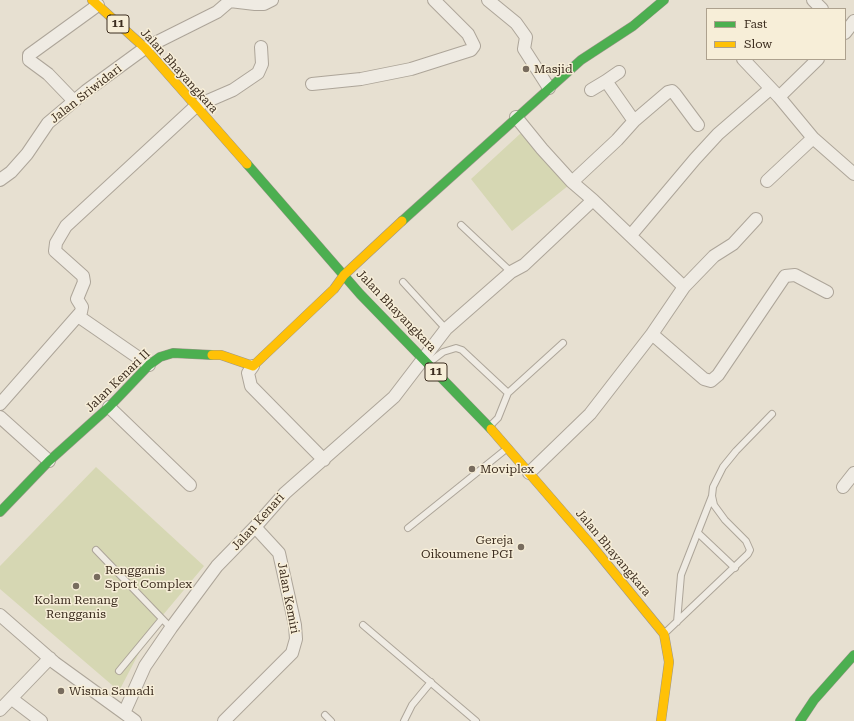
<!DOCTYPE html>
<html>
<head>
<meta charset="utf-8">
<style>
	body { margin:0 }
	#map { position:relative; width:854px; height:721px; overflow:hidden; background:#e7e0d1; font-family:"Roboto Serif",serif }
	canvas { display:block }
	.legend { position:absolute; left:706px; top:8px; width:140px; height:52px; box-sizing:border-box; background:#f7eed8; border:1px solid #ada18e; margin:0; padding:5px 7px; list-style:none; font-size:12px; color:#3d2e20 }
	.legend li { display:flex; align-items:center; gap:8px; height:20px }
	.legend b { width:20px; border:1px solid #ada18e }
</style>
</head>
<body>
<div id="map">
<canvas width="854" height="721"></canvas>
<ul class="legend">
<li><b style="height:5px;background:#4caf50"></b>Fast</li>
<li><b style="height:5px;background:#ffc107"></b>Slow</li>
</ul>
</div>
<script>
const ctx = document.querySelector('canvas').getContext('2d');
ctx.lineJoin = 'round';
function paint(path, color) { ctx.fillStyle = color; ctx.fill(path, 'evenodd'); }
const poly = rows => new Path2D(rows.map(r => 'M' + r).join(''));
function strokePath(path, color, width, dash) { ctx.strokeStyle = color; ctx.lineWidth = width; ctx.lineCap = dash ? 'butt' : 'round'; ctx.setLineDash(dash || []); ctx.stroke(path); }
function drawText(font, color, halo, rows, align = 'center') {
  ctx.font = font + ' "Roboto Serif",serif'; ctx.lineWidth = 3; ctx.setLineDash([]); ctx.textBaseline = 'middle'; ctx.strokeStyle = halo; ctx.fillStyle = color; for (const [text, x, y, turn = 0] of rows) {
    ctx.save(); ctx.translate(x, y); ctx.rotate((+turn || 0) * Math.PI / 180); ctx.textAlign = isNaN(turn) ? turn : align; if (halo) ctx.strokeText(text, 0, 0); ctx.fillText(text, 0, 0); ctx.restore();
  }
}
const green = poly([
	[521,133,569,185,512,231,471,179],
	[96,467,204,566,152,628,119,691,0,589,0,566]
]);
const lane = poly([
	[461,225,511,272],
	[403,282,446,329],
	[430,362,443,352,456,348,462,350,508,393,498,418,492,424],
	[508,393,563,343],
	[408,528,505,450],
	[698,533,735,568],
	[96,550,171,628],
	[677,622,681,575,712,496],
	[363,625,476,721],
	[667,631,748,554,750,550,746,541,725,520,714,505,712,496,713,487,723,467,736,451,772,414],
	[119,671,162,619],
	[325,715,331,721],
	[404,721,412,705,431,682]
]);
const street = poly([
	[488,0,516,23,526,37,524,49,549,88],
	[813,0,822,9],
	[230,1,255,4,264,4,272,0],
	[845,33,854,21],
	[743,59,779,97,813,138,854,174],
	[619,72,606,81,634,121],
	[312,84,361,79,411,69,471,50,474,46,468,34,434,0],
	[591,90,606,81],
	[779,97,818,59],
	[74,101,48,74,29,60,29,55,98,5],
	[516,117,542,149,572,182,593,200,684,287,652,334,590,414,529,473],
	[0,180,11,172,27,154,48,123,86,91,145,48,217,12,231,0],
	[767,181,813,138],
	[572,182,617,140,634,121,668,92,672,91,675,94,698,125],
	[631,235,695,159,718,134,770,89],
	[684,287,714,256,733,244,756,219],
	[78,316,149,365],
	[652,334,704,379,711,381,718,375,785,276,795,275,827,292],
	[253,366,248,373,251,386,324,460],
	[0,404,81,312,82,307,77,299,84,282,83,276,55,251,56,243,66,226,196,106,233,90,258,73,262,64,261,47],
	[109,407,190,485],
	[0,417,49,461],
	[843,487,854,473],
	[0,615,55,663,124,713],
	[12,699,41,721],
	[0,710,50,658],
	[135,721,124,713,145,666,171,628,217,566,255,527,285,493,394,397,446,329,511,272,524,265,593,200],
	[224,721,292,653,296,639,295,625,279,553,255,527]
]);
const fast = poly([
	[247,164,360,294,491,429],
	[402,221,581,60,633,26,664,0],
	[0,512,49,461,109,407,149,365,160,357,173,353,212,355],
	[800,721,814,700,854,655]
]);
const slow = poly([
	[92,0,145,48,247,164],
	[212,355,221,355,253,366,334,289,344,275,402,221],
	[491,429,593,547,664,634,669,662,661,721]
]);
const markers = [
	[526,69,4,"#786c5e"],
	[472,469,4,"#786c5e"],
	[521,547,4,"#786c5e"],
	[97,577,4,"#786c5e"],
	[76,586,4,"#786c5e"],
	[61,691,4,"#786c5e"]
];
const shields = [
	[118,24,22],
	[436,372,22]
];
const shieldNames = [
	["11",118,24],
	["11",436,372]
];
const poiNames = [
	["Masjid",534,69],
	["Moviplex",480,469],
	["Gereja",513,540,"right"],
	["Oikoumene PGI",513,554,"right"],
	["Rengganis",105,570],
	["Sport Complex",105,584],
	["Kolam Renang",76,600,"center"],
	["Rengganis",76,614,"center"],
	["Wisma Samadi",69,691]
];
const streetNames = [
	["Jalan Bhayangkara",179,71,48],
	["Jalan Sriwidari",86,94,-38],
	["Jalan Bhayangkara",396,311,46],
	["Jalan Kenari II",118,381,-44],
	["Jalan Kenari",258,522,-48],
	["Jalan Bhayangkara",613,553,50],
	["Jalan Kemiri",288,598,79]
];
paint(green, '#d6d7b3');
strokePath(lane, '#ada599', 8);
strokePath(street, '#ada599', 14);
strokePath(fast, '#9c958a', 10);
strokePath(slow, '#9c958a', 10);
strokePath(lane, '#efebe3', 6);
strokePath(street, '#efebe3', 12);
strokePath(fast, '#4caf50', 9);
strokePath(slow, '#ffc107', 9);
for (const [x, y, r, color] of markers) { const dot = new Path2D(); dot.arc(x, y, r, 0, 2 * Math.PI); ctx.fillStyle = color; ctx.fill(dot); strokePath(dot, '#f7eed8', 1.5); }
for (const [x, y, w] of shields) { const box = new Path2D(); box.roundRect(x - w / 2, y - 9, w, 18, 3); ctx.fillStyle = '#f7eed8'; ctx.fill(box); strokePath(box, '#3d2e20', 1); }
drawText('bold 11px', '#3d2e20', null, shieldNames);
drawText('12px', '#3d2e20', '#f7eed8', poiNames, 'left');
drawText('12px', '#3d2e20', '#f7eed8', streetNames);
</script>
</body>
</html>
